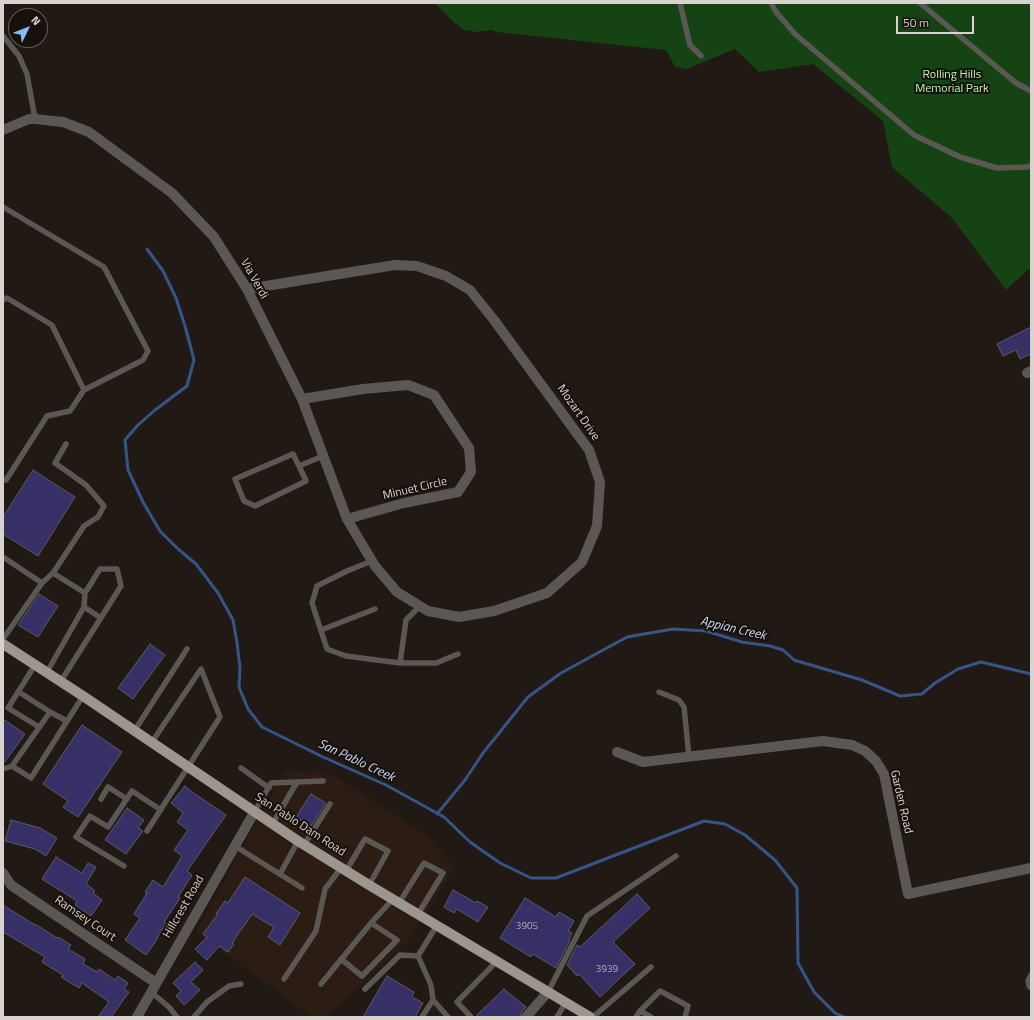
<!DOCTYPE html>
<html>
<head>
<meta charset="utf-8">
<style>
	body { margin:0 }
	#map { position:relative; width:1034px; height:1020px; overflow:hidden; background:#211913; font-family:"Titillium Web",sans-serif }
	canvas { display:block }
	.frame { position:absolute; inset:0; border:4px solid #d9d3cf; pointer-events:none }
	.north { position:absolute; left:8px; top:8px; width:40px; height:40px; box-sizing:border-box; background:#18100b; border:1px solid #655e59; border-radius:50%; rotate:47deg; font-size:11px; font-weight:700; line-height:16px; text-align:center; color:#d9d3cf }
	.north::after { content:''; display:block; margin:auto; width:14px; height:18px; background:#81bdfa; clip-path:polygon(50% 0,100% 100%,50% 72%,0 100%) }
	.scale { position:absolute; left:896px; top:16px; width:78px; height:18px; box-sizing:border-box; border:2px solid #d9d3cf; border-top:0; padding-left:5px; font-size:12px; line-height:14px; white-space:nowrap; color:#d9d3cf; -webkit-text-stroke:3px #18100b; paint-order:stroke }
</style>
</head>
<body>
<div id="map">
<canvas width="1034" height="1020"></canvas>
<div class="frame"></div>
<div class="north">N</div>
<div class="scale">50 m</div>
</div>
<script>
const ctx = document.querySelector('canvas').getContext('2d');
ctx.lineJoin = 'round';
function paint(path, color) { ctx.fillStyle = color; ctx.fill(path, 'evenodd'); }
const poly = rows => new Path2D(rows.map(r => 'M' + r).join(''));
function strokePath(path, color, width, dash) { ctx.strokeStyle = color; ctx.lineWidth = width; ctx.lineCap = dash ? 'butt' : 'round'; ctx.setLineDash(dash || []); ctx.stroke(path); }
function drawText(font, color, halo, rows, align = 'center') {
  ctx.font = font + ' "Titillium Web",sans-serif'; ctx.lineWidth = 4; ctx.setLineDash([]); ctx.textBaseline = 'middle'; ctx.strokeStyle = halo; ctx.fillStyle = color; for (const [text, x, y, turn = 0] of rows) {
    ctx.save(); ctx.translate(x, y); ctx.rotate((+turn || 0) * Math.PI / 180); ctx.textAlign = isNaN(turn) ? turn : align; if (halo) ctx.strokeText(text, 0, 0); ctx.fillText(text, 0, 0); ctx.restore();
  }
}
const built = poly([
	[285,770,333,775,431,838,454,868,408,941,327,1017,312,1017,196,932]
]);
const green = poly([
	[435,3,1031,3,1031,267,1006,290,952,218,892,167,883,121,813,64,759,72,735,49,687,69,675,67,666,50,496,32,492,30,477,32,464,30,453,22]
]);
const stream = poly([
	[147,249,163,271,176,298,185,326,194,360,187,386,155,410,138,425,125,440,128,470,143,502,160,531,178,549,196,564,218,593,233,620,237,643,240,668,239,687,248,709,262,727,323,757,386,785,444,817,470,842,500,863,531,878,556,878,704,821,725,824,745,835,775,860,797,888,798,963,814,992,835,1013,844,1017],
	[437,814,465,780,483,753,528,697,561,673,627,637,673,629,706,631,742,642,770,646,783,650,794,660,862,680,900,696,922,694,935,683,958,669,981,662,1031,674]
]);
const building = poly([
	[1031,327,1031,354,1020,359,1016,350,1003,356,997,344,1031,327],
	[33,470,75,497,38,556,3,534,3,517,33,470],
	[39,594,58,606,38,637,18,625,39,594],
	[150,644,165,655,133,699,118,688,150,644],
	[3,719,25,734,3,764,3,719],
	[82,725,122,752,78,817,63,807,68,801,43,784,82,725],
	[185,786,195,794,226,815,187,871,192,875,178,897,180,898,164,922,166,923,157,938,158,938,146,955,125,940,140,918,134,914,147,893,145,892,153,880,163,887,182,856,174,850,188,830,177,822,183,813,171,803,185,786],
	[311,794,326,803,311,826,296,817,311,794],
	[127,808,144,820,138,828,143,831,126,854,105,840,127,808],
	[11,820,40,828,57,838,46,856,35,849,5,841,11,820],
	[56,857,82,873,88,863,96,867,86,884,95,891,93,893,102,900,91,916,75,905,77,901,42,879,56,857],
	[245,877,300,913,280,945,268,937,274,927,252,914,232,943,234,944,228,952,219,946,207,960,195,949,207,937,203,934,217,915,216,914,225,901,228,903,245,877],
	[453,890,476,903,477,901,488,907,478,922,457,909,454,913,444,907,453,890],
	[637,894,650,908,613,942,635,964,600,997,579,974,577,976,567,965,577,945,580,947,637,894],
	[525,898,556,917,559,912,574,921,568,931,572,933,569,939,570,940,556,968,533,954,531,957,500,938,525,898],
	[3,905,35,925,35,924,57,938,58,937,71,945,68,949,85,959,83,964,97,972,99,969,115,980,118,976,128,983,124,989,129,992,111,1017,98,1017,109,1002,82,983,79,988,61,977,63,975,42,962,45,957,3,932,3,905],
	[195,962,203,970,191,982,200,990,184,1005,176,996,181,991,173,983,195,962],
	[387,976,414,992,412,997,423,1003,415,1017,363,1017,387,976],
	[504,989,526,1007,521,1013,520,1017,475,1017,504,989]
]);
const service = poly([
	[680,3,690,45,701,56],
	[771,3,776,12,795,34,914,135,960,157,997,168,1026,167,1031,166],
	[920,3,1016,83,1031,91],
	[3,36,19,56,27,74,35,119],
	[3,207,104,267,148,351,143,360,84,390],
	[3,300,7,298,52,325,84,390,70,411,47,416,6,480,3,480],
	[299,466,306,481,255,506,244,501,235,479,293,454,299,466,323,456],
	[3,557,42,583,3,639],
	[372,561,347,571,317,586,312,603,327,649,346,656,400,663],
	[53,573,85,593],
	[42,583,53,573,84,526,98,517,104,506,86,485,55,463,66,444],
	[420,606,406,620,400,663,436,663,458,654],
	[84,607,101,618],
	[321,630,375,609],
	[35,665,8,708,39,727],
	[47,672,84,607,85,593,100,569,117,569,121,586,61,681],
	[19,692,50,712],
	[659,692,679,700,684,707,689,757],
	[67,721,50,712,12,766,31,778,83,696],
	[135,730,187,649],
	[241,768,269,788],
	[3,769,12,766],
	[297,782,323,781],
	[101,799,108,787,127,799],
	[255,811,271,783,297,782,273,823],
	[147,831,220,717,201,669,152,742],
	[304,845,330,804],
	[235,846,302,888],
	[124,866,76,837,90,816,108,827,132,791,161,810],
	[346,871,365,839,388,851,369,885],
	[280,874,298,841],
	[399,903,424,863,443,873,418,914],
	[418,956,437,925],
	[341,959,362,976,397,940,371,923],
	[1031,975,1028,981,1029,986,1031,988],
	[284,979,316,931,325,889,341,868],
	[321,984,371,923,393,899],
	[365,989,400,955,418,956,431,985,433,1000,448,1017],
	[151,992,169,1007,177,1017],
	[548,992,587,916,676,856],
	[640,1011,651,1017],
	[194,1017,207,1002,229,986,241,984],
	[422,1017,433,1000],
	[471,1017,457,1002,497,961],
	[557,1017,566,1002],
	[593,1017,651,967],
	[636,1017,640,1011,660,991,688,1006,685,1017]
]);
const minor = poly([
	[3,130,29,119,35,119,63,122,89,132,172,193,214,237,247,289,302,399,347,519,375,566,397,592,428,611,459,617,494,611,547,593,582,562,597,526,600,482,589,450,494,320,470,290,446,276,417,266,395,265,247,289],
	[1027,373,1031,371],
	[302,399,363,389,408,385,434,395,469,448,471,472,458,492,404,503,347,519],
	[617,752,643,762,823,741,852,745,865,751,876,761,884,774,908,894,1031,868],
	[3,873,11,885,156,983],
	[137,1017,255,811],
	[526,1017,548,992]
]);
const primary = poly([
	[3,644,83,696,298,841,369,885,590,1017]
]);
const numberNames = [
	["3905",527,927],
	["3939",607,970]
];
const parkNames = [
	["Rolling Hills",952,75],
	["Memorial Park",952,89]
];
const streetNames = [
	["Via Verdi",254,279,61],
	["Mozart Drive",578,413,55],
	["Minuet Circle",415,489,-13],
	["Garden Road",901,802,77],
	["San Pablo Dam Road",300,825,33],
	["Hillcrest Road",184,907,-60],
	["Ramsey Court",85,919,34]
];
const waterNames = [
	["Appian Creek",733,629,13],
	["San Pablo Creek",356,761,25]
];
paint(built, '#2b1d14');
paint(green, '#164313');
strokePath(stream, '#355487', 3);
paint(building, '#373067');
strokePath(building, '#5b5b65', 1);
strokePath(service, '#5b5854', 5.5);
strokePath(minor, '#5b5854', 10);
strokePath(primary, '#9d968e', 10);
drawText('10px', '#b0aab5', null, numberNames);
drawText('12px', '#b4f9ad', '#18100b', parkNames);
drawText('12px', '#d9d3cf', '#18100b', streetNames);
drawText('italic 13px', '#cadefe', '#18100b', waterNames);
</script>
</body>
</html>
